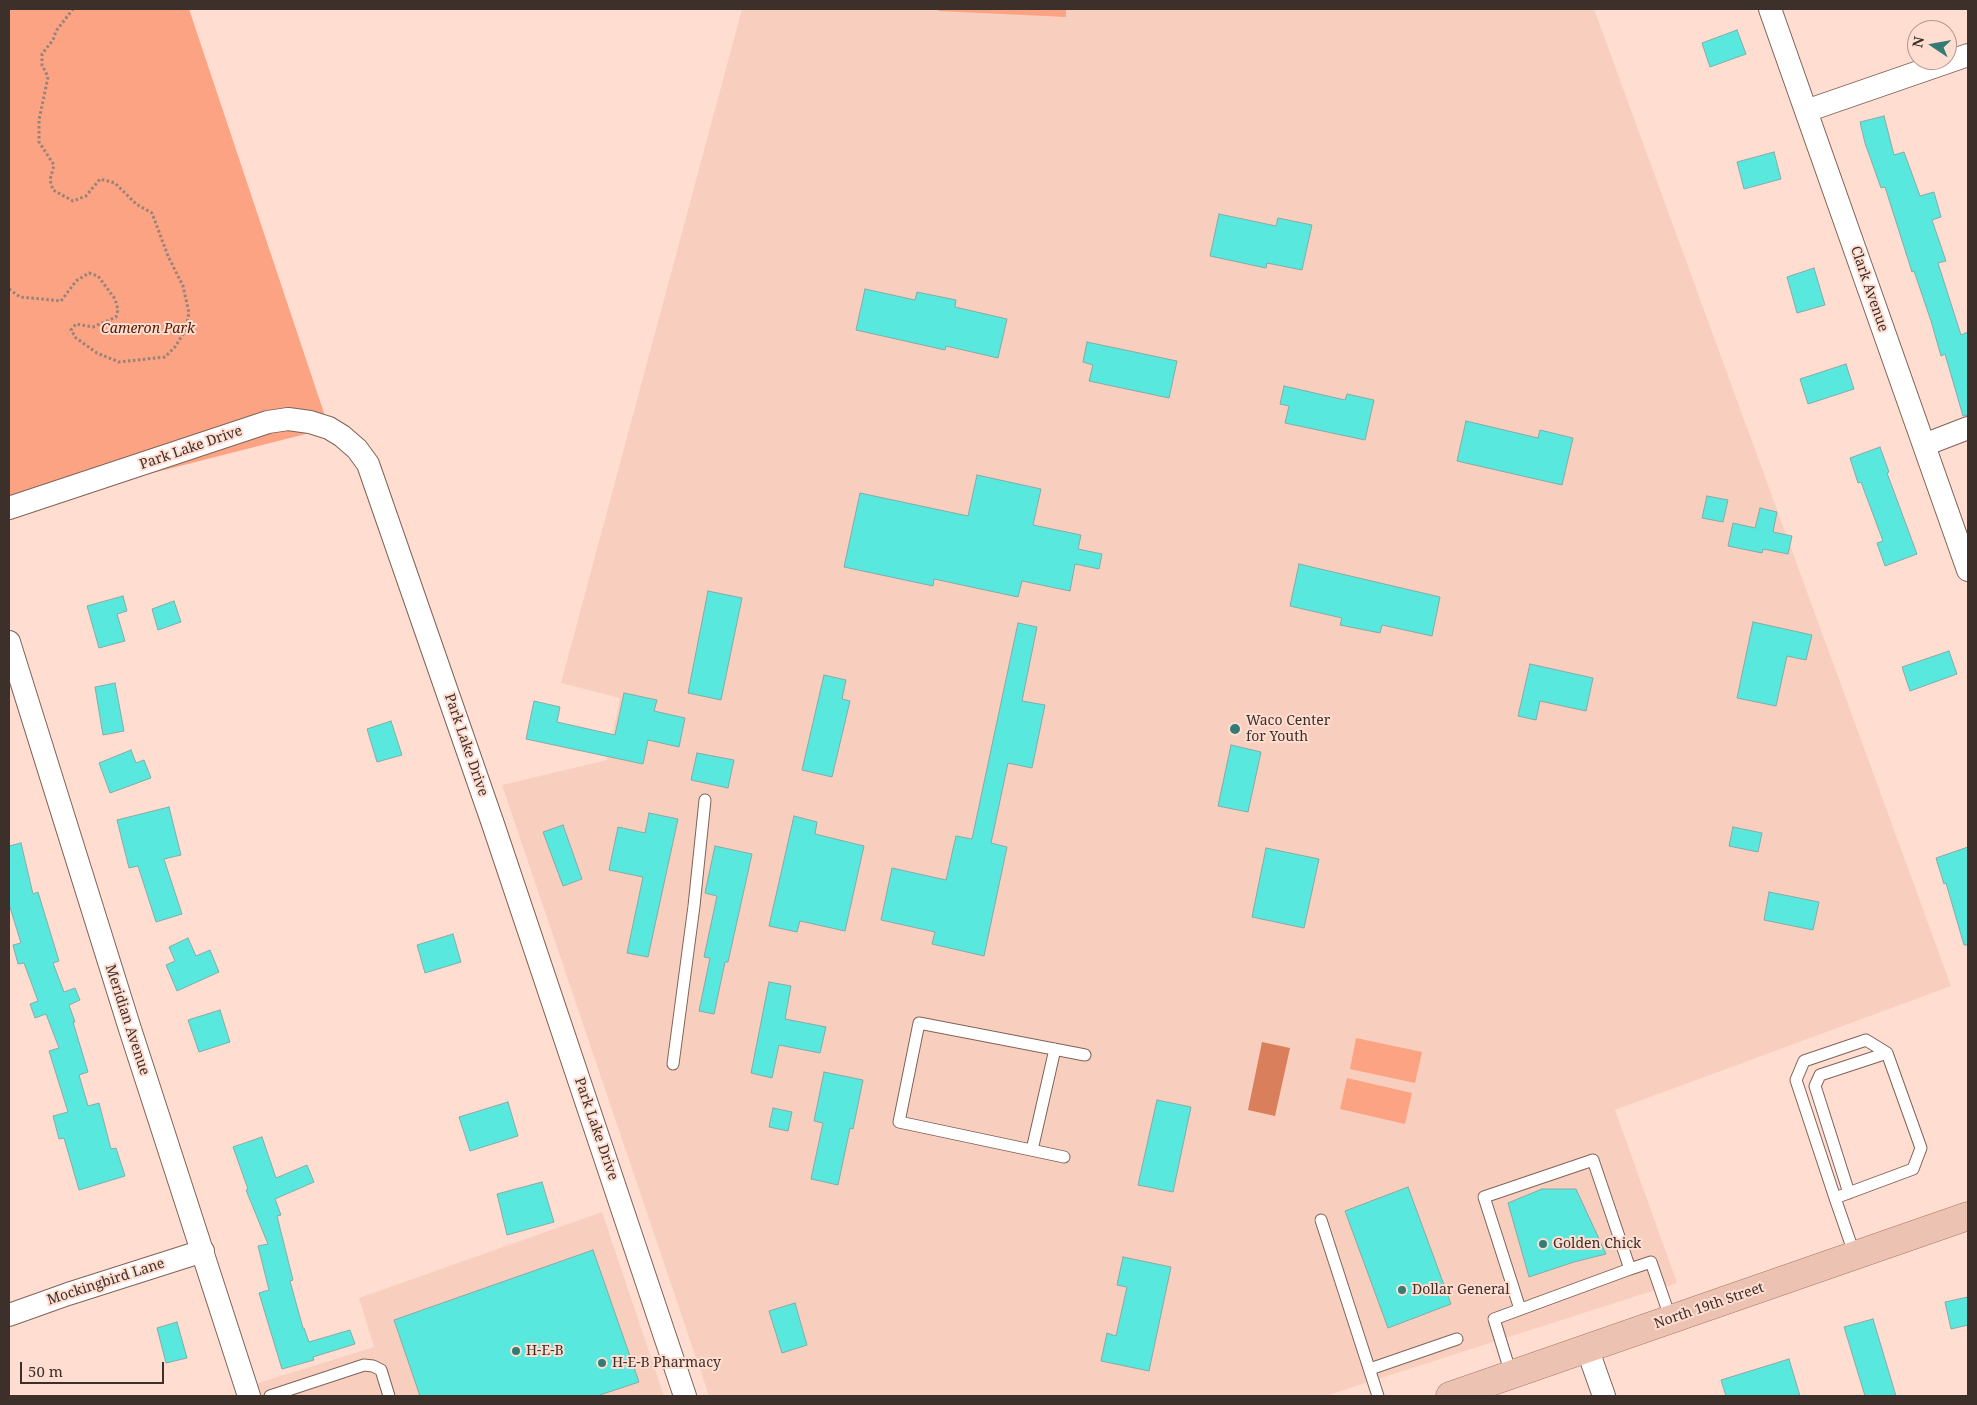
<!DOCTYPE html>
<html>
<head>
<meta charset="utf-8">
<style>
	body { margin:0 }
	#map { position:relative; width:1977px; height:1405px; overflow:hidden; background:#ffddd0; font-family:"Noto Serif",serif }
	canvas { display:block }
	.frame { position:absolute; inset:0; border:10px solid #3d302b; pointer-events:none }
	.north { position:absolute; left:1907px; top:20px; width:50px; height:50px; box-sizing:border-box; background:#ffddd0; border:1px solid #b1988e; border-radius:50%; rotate:282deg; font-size:14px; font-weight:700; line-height:20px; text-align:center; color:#3d302b }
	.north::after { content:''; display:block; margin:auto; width:18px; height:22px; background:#337b75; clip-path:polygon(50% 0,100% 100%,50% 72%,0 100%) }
	.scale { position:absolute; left:20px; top:1362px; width:144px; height:22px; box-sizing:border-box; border:2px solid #3d302b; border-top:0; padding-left:6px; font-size:15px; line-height:18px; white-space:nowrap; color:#3d302b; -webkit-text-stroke:4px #ffddd0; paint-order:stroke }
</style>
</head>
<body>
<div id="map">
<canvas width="1977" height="1405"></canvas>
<div class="frame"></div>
<div class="north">N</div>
<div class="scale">50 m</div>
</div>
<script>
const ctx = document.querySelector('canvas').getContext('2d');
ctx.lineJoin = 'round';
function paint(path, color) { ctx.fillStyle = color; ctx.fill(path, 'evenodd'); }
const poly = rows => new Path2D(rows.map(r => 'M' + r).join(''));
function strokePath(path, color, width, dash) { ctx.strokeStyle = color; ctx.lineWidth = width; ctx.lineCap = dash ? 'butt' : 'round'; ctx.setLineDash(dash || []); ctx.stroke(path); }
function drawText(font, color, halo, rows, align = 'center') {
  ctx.font = font + ' "Noto Serif",serif'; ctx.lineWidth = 4; ctx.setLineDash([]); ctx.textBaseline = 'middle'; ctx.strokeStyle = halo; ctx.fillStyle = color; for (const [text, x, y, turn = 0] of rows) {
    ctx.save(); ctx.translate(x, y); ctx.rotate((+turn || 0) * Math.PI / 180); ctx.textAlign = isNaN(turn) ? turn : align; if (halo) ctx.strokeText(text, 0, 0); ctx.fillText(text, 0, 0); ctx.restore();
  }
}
const built = poly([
	[742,9,1594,9,1951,986,1615,1110,1677,1283,1325,1396,709,1396,502,785,607,760,620,698,561,683],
	[602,1212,664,1396,259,1396,255,1384,374,1347,359,1298]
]);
const green = poly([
	[9,9,189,9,329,428,15,508,9,506],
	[939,9,1066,9,1066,17,938,11],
	[1356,1038,1422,1052,1415,1083,1350,1069],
	[1347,1078,1412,1093,1405,1124,1340,1109]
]);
const water = poly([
	[1262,1042,1290,1048,1275,1116,1248,1110]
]);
const building = poly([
	[1737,30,1746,54,1710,67,1702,43,1737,30],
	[1884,116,1894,155,1904,152,1920,196,1934,192,1941,217,1932,220,1946,261,1938,263,1961,335,1968,332,1968,415,1963,416,1945,354,1941,356,1931,321,1914,271,1912,272,1885,187,1881,188,1865,143,1860,122,1884,116],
	[1774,152,1781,179,1744,189,1737,162,1774,152],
	[1219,214,1276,226,1278,218,1312,225,1302,270,1267,263,1266,268,1210,256,1219,214],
	[1814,268,1825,305,1797,313,1787,277,1814,268],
	[865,289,915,300,917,292,956,300,955,307,1007,319,998,358,946,346,945,350,856,330,865,289],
	[1087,342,1177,361,1169,398,1089,381,1093,365,1083,362,1087,342],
	[1846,364,1854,389,1808,404,1800,379,1846,364],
	[1284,386,1345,400,1347,394,1374,400,1365,440,1285,423,1289,406,1280,404,1284,386],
	[1466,421,1538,438,1540,430,1573,438,1562,485,1457,461,1466,421],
	[1880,447,1889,472,1887,473,1917,554,1885,566,1877,543,1883,541,1861,482,1858,483,1850,458,1880,447],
	[977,475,1041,489,1033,525,1081,535,1078,549,1102,554,1099,569,1075,564,1070,591,1022,581,1018,597,934,579,933,586,844,567,860,493,968,516,977,475],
	[1707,496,1728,500,1723,522,1702,518,1707,496],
	[1760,508,1777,512,1773,532,1792,536,1788,554,1763,549,1762,553,1728,546,1733,523,1755,528,1760,508],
	[1299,564,1440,597,1432,636,1382,625,1380,633,1340,625,1342,618,1290,606,1299,564],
	[708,591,742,598,721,700,688,693,708,591],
	[123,596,127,611,117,614,125,641,99,648,87,606,123,596],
	[174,601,181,622,158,630,152,609,174,601],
	[1753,622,1812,635,1806,660,1787,656,1776,706,1737,698,1753,622],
	[1018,623,1037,627,1022,701,1045,705,1032,768,1008,763,991,843,1007,847,984,956,932,944,935,932,881,920,892,868,946,880,956,836,972,839,1018,623],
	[1949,651,1957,674,1910,691,1902,667,1949,651],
	[1530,664,1593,678,1586,711,1540,701,1536,720,1518,716,1530,664],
	[824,675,846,680,842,699,850,701,832,777,802,770,824,675],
	[115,683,124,731,103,735,95,687,115,683],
	[624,693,657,700,654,711,685,718,679,747,648,740,643,764,526,739,534,701,560,707,557,722,615,735,624,693],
	[391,721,402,755,377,762,367,729,391,721],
	[1231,745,1261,752,1248,812,1218,806,1231,745],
	[131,750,136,763,144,760,151,778,110,793,99,763,131,750],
	[697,753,734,760,728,788,691,780,697,753],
	[169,807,181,855,164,859,182,914,156,922,138,866,129,868,117,820,169,807],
	[649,813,678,819,648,957,627,953,643,877,609,870,618,827,645,833,649,813],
	[794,816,817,822,815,834,864,846,845,931,800,921,797,932,769,926,794,816],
	[563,825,582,879,563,886,543,832,563,825],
	[1733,827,1762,833,1758,852,1729,846,1733,827],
	[21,843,33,894,38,892,59,961,53,963,64,992,75,988,80,1000,69,1005,75,1022,73,1022,88,1072,79,1075,88,1106,99,1103,111,1149,116,1148,125,1176,79,1190,64,1138,59,1139,53,1116,68,1112,49,1051,59,1048,46,1014,35,1018,30,1004,38,1001,24,963,18,964,13,945,21,943,9,904,9,846,21,843],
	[715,846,752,854,728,962,725,962,714,1014,699,1011,710,958,704,957,717,896,705,893,715,846],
	[1968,847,1968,945,1964,945,1946,883,1944,884,1936,858,1968,847],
	[1266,848,1319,859,1304,928,1252,917,1266,848],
	[1769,892,1819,902,1813,930,1764,920,1769,892],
	[453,934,461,962,425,973,417,945,453,934],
	[188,938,196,956,210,950,219,972,177,991,166,965,175,961,169,947,188,938],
	[769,982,791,986,785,1019,826,1027,820,1053,779,1045,772,1078,751,1073,769,982],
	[220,1010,230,1042,199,1052,188,1020,220,1010],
	[824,1072,863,1080,853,1129,850,1128,838,1185,811,1179,823,1123,814,1121,824,1072],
	[1157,1100,1191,1107,1173,1192,1138,1185,1157,1100],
	[508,1102,518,1136,470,1151,459,1117,508,1102],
	[773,1108,792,1112,788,1131,769,1127,773,1108],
	[262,1137,276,1178,307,1165,314,1182,275,1199,281,1215,277,1216,293,1280,290,1281,303,1328,304,1328,309,1342,350,1330,355,1344,313,1357,314,1360,282,1369,259,1293,269,1290,258,1246,268,1244,246,1190,248,1189,233,1147,262,1137],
	[542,1182,554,1222,507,1235,497,1194,542,1182],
	[1408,1187,1451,1304,1388,1328,1345,1211,1408,1187],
	[1542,1189,1576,1189,1606,1254,1574,1262,1529,1277,1508,1203,1542,1189],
	[593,1250,639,1382,597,1396,420,1396,394,1320,593,1250],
	[1123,1257,1171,1267,1149,1371,1101,1361,1107,1333,1116,1336,1127,1287,1117,1285,1123,1257],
	[1968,1297,1968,1325,1951,1329,1945,1302,1968,1297],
	[795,1303,807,1345,782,1353,769,1311,795,1303],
	[1873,1319,1896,1396,1865,1396,1844,1327,1873,1319],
	[177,1322,187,1358,166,1363,157,1328,177,1322],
	[1789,1359,1800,1396,1726,1396,1721,1380,1789,1359]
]);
const path = poly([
	[9,289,20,297,61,301,76,281,89,273,98,276,115,299,118,310,116,317,93,327,76,324,71,330,76,338,97,353,119,362,165,357,175,347,185,331,189,313,183,286,168,256,152,213,136,204,115,183,100,179,86,196,73,201,53,190,50,180,54,165,39,142,39,120,48,77,42,65,42,54,53,40,56,31,73,9]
]);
const lane = poly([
	[673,1064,694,906,705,800],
	[1032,1150,1055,1049],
	[1064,1157,899,1122,919,1023,1085,1055],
	[1849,1193,1815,1086,1820,1075,1887,1053],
	[1835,1198,1913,1169,1921,1148,1887,1053,1866,1040,1804,1061,1796,1080,1835,1198,1855,1256],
	[1321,1220,1378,1396],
	[1520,1309,1484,1197,1593,1160,1630,1269],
	[1370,1369,1457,1339],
	[1511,1374,1494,1319,1630,1269,1651,1262,1671,1320],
	[270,1396,364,1365,373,1366,381,1370,389,1396]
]);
const street = poly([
	[1770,9,1968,570],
	[1806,111,1968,55],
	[1924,445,1968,428],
	[9,508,268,422,288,419,310,422,329,428,342,436,357,449,368,464,493,824,685,1396],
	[9,642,130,1029,249,1396],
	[9,1315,68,1294,203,1251],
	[1587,1348,1604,1396]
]);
const primary = poly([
	[1450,1396,1968,1216]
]);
const markers = [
	[1235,729,6,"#337b75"],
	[1543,1244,5,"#337b75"],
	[1402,1290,5,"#337b75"],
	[516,1351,5,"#337b75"],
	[602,1363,5,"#337b75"]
];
const streetNames = [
	["Clark Avenue",1869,289,71],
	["Park Lake Drive",191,448,-19],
	["Park Lake Drive",466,745,71],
	["Meridian Avenue",127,1020,72],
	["Park Lake Drive",596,1129,71],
	["Mockingbird Lane",106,1282,-18],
	["North 19th Street",1709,1306,-19]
];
const parkNames = [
	["Cameron Park",148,329]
];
const poiNames = [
	["Waco Center",1246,721],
	["for Youth",1246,737],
	["Golden Chick",1553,1244],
	["Dollar General",1412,1290],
	["H-E-B",526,1351],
	["H-E-B Pharmacy",612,1363]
];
paint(built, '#f8cfbf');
paint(green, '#fba382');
paint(water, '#da7f5c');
paint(building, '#59e8de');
strokePath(building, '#85aba7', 1);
strokePath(lane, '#806358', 13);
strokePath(street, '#806358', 24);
strokePath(primary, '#a67663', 29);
strokePath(path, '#988279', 3, [2.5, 2.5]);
strokePath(lane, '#fff', 11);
strokePath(street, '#fff', 22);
strokePath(primary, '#ecc3b3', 28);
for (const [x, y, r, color] of markers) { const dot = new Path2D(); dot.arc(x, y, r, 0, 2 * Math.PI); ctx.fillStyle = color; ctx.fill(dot); strokePath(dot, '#ffddd0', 2); }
drawText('14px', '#3d302b', '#ffddd0', streetNames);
drawText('italic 14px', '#521900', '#ffddd0', parkNames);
drawText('14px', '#3d302b', '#ffddd0', poiNames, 'left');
</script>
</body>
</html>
